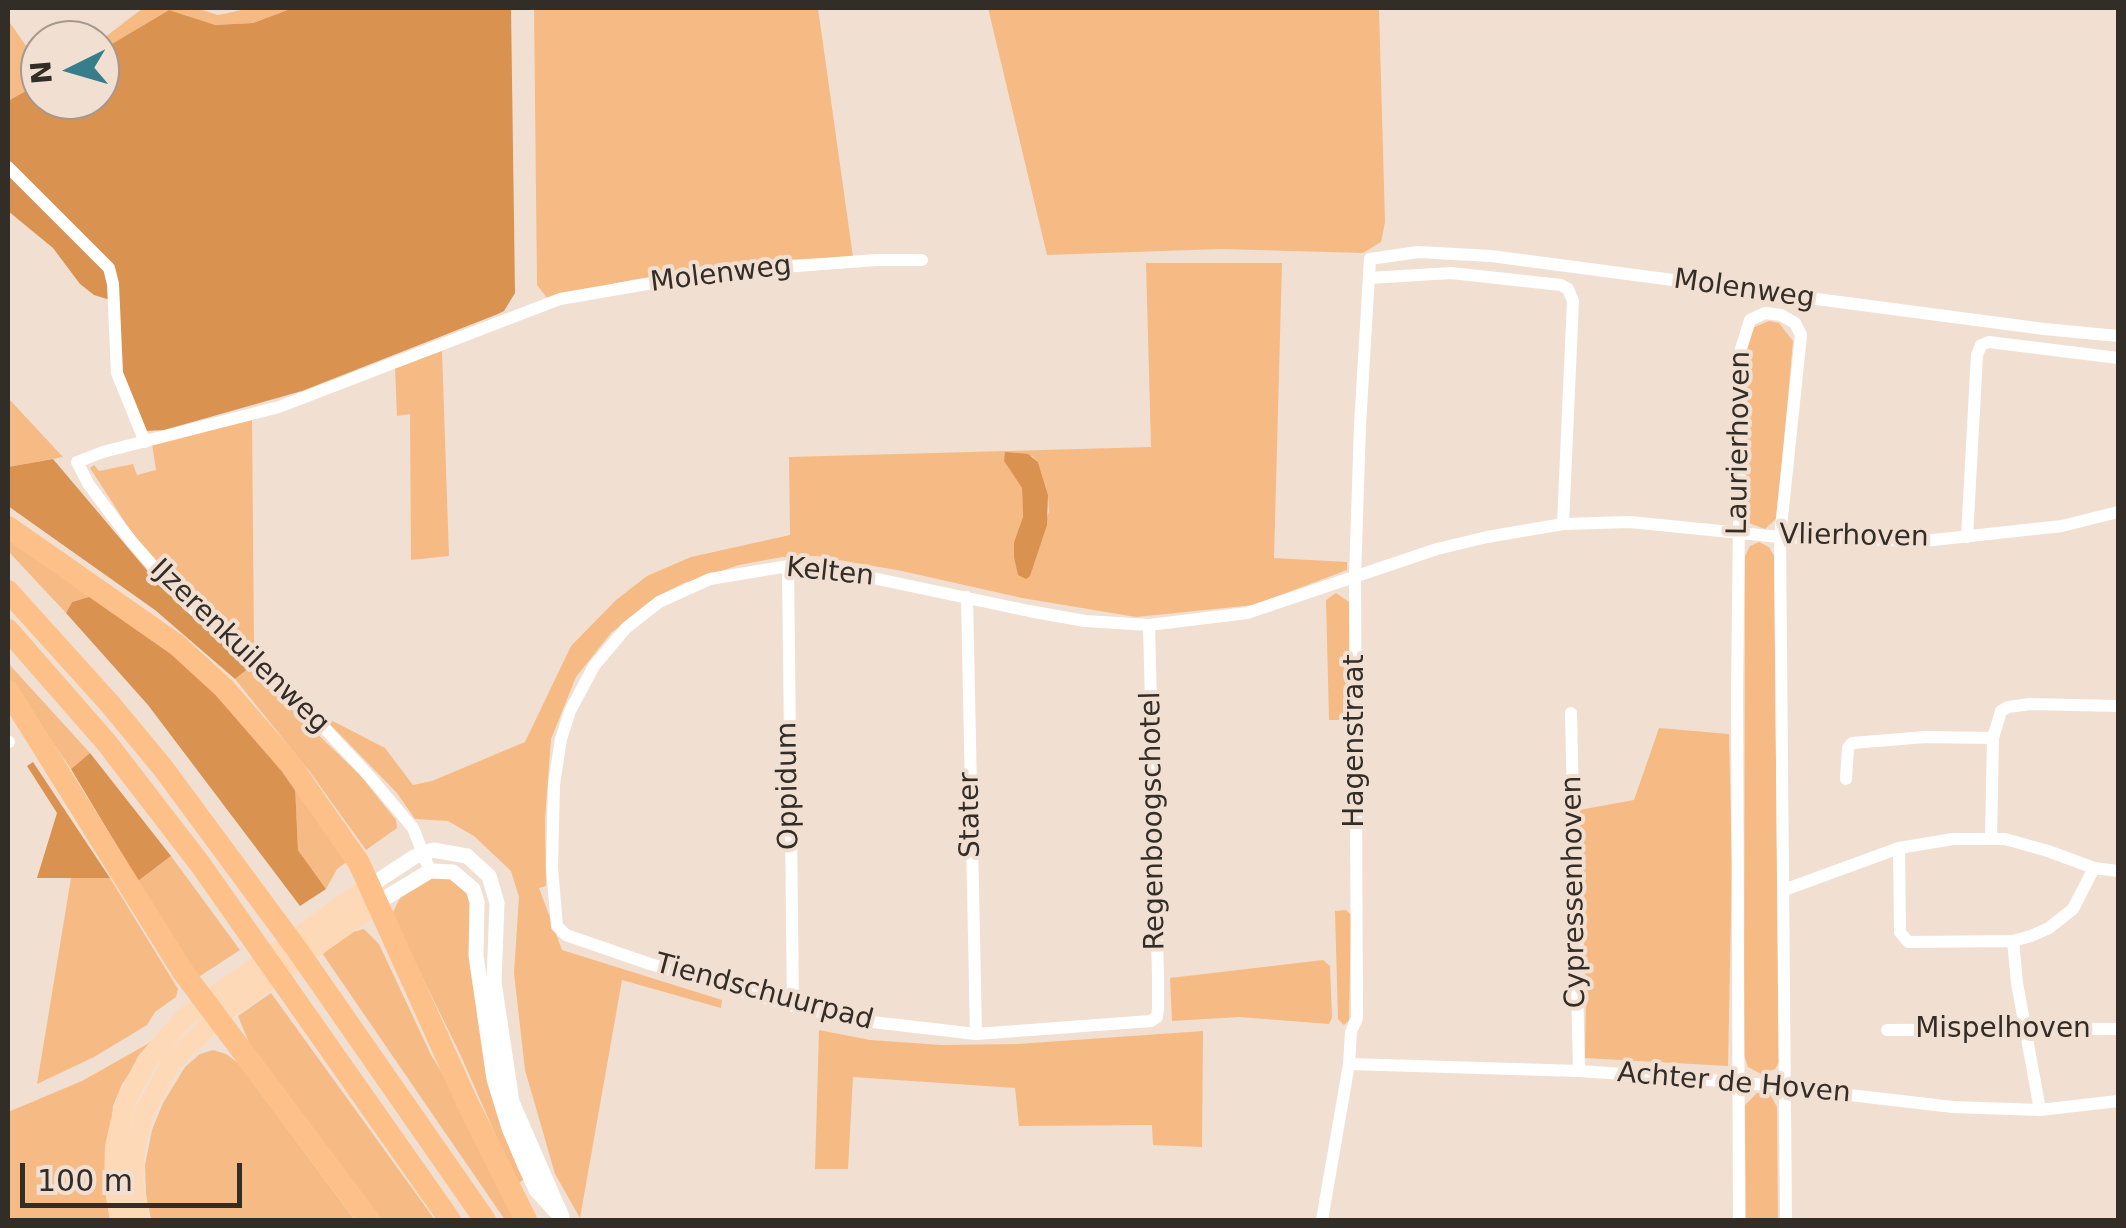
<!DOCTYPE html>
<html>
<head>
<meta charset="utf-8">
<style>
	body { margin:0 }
	#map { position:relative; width:2126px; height:1228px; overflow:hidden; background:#f1e0d2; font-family:"DejaVu Sans",sans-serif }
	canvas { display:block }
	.frame { position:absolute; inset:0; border:10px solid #332d28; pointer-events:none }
	.north { position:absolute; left:20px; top:20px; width:100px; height:100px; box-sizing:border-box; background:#f1e0d2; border:2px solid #a5988e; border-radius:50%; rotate:265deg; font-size:28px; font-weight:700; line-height:40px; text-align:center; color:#332d28 }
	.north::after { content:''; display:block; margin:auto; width:35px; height:45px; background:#387d8b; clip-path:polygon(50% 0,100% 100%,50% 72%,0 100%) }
	.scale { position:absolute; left:20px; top:1163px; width:222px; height:45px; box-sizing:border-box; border:5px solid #332d28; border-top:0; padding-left:12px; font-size:30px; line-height:35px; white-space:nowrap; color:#332d28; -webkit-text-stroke:8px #f1e0d2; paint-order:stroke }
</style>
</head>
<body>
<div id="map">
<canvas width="2126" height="1228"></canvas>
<div class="frame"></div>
<div class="north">N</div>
<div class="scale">100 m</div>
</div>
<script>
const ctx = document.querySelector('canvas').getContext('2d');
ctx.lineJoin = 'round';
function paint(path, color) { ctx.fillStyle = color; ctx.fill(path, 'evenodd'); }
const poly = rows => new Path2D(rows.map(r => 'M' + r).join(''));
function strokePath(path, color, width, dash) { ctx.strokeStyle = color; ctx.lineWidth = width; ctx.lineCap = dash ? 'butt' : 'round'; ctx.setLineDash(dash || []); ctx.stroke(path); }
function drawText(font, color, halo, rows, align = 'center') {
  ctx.font = font + ' "DejaVu Sans",sans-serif'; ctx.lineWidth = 8; ctx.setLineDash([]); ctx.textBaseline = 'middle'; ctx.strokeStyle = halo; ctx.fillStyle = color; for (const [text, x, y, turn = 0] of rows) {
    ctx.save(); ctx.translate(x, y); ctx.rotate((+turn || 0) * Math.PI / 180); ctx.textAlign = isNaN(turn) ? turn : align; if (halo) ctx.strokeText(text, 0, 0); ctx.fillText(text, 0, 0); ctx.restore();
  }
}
const green = poly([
	[143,8,196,8,218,15,251,8,293,8,253,23,214,25,169,10,100,51,100,41],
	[534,8,818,8,853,257,750,261,631,280,547,298,537,285],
	[988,8,1379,8,1385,222,1381,242,1363,253,1221,249,1047,255],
	[8,20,40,66,40,83,8,101],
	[1146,263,1282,263,1274,558,1347,562,1347,570,1254,605,1136,617,1022,598,902,571,816,556,782,557,739,565,684,583,658,596,611,633,576,677,551,739,545,819,546,886,539,888,562,950,722,1000,721,1008,622,980,580,1218,555,1174,525,1070,514,973,519,897,511,871,474,836,448,821,415,819,397,793,321,715,385,748,413,785,432,781,525,742,571,646,616,600,647,576,691,557,790,535,789,457,1151,447],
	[1032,456,1038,462,1048,495,1049,511,1030,575,1018,575,1014,542,1023,517,1022,488,1004,461],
	[1769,321,1779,323,1793,341,1777,518,1765,529,1749,523,1746,516,1747,337,1752,328],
	[442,351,449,556,411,560,410,414,397,416,395,368],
	[8,398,63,457,8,467],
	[252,420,254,642,252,653,172,580,130,530,90,468,94,465,99,471,133,464,137,475,156,470,152,444],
	[8,536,92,596,72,602,66,613,8,551],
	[1759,542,1769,547,1774,556,1779,1062,1775,1069,1761,1074,1748,1067,1744,1055,1745,556,1750,546],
	[1336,593,1349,602,1351,715,1346,720,1329,720,1326,600],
	[8,663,90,753,71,769,8,678],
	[249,668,360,775,396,820,397,828,366,850,310,772,235,679],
	[1659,728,1729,734,1732,865,1728,1066,1585,1058,1586,995,1579,810,1634,800],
	[295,785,351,859,337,869,326,889,298,850],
	[171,856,240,950,197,978,138,881],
	[71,878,110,878,178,989,176,997,155,1012,147,1025,94,1057,37,1084],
	[430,878,449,878,466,890,470,901,526,1178,517,1184,461,1056,395,921,393,912,401,896],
	[1346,910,1351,915,1349,1020,1344,1025,1338,1019,1335,911],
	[364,929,379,944,431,1055,465,1110,518,1220,505,1220,322,953,353,932],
	[1323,960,1330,966,1332,1018,1329,1024,1239,1017,1172,1021,1170,978],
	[271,993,435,1220,380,1220,250,1045,238,1016],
	[819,1030,870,1040,942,1045,1018,1044,1203,1031,1202,1147,1153,1145,1152,1125,1019,1126,1015,1088,853,1077,848,1169,815,1169],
	[151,1042,122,1084,113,1106,106,1191,110,1220,8,1220,8,1112,82,1081],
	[213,1050,226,1054,238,1063,355,1220,151,1220,146,1194,145,1165,152,1130,163,1103,185,1067,200,1054],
	[1757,1093,1770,1094,1777,1107,1778,1220,1746,1220,1745,1105]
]);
const forest = poly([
	[293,8,511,8,515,293,504,311,498,314,302,391,164,430,146,431,119,380,120,303,94,295,80,284,53,248,8,211,8,101,40,83,40,100,100,100,100,51,169,10,215,25,253,23],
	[1005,452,1028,454,1038,462,1048,495,1047,525,1030,576,1026,579,1018,575,1014,557,1014,542,1023,517,1022,488,1004,461],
	[53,459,162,588,249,668,235,679,155,610,8,506,8,467],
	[92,596,164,646,232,708,295,785,298,850,326,889,300,906,148,705,66,613,72,602],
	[90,753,171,856,138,881,71,769],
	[33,762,90,848,110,878,37,878,57,813,27,766]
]);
const minor = poly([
	[8,167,109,268,113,284,117,373,145,442],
	[1369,278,1451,273,1561,285,1568,289,1573,301,1563,524],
	[1967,537,1977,355,1981,345,1989,342,2118,358],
	[788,566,793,1006],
	[967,597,976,1034],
	[1149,625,1158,976,1158,1008,1157,1017,1151,1021,976,1034,864,1021,793,1006,650,964,566,935,557,926,552,868,554,784,561,739,570,711,594,666,626,628,659,602,710,579,788,566,816,566,1029,611,1085,621,1149,625,1247,613,1437,549,1487,537,1563,524,1630,522,1780,537,1924,541,2062,526,2118,512],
	[1571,713,1579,1071],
	[8,741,9,742],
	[1846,779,1848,748,1852,743,1926,737,1993,738],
	[1991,838,1993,738,2001,711,2008,707,2030,704,2118,706],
	[1899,848,1900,932,1908,942,2013,941,2031,936,2049,928,2073,909,2094,868],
	[430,871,413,828,370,777,315,718,184,601,132,542,89,485,77,462,103,452,279,407,560,299,717,272,876,260,922,260],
	[1784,890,1899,848,1953,839,2005,839,2048,851,2094,868,2118,871],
	[2013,941,2017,983,2040,1110],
	[1887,1030,2118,1029],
	[1349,1064,1579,1071,1738,1082,1953,1107,2040,1110,2118,1101],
	[1322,1220,1349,1064,1351,1032,1357,1018,1355,577,1360,425,1370,259,1418,252,1491,256,2044,329,2118,336],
	[1739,1220,1737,693,1741,349,1750,320,1765,313,1781,315,1795,323,1801,335,1780,537,1786,1220]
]);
const tertiary = poly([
	[370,886,414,857,433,850,467,856,489,876,497,903,494,982,512,1102,562,1217],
	[377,903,430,871,453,872,473,889,477,902,476,956,494,1079,509,1128,526,1168,536,1190,558,1214]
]);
const primary = poly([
	[120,1220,114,1185,115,1146,125,1103,147,1061,184,1018,370,886],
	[139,1220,133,1180,135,1146,145,1111,171,1063,217,1017,377,903]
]);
const motorway = poly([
	[8,527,177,645,224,688,290,764,359,863,467,1102,526,1220],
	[8,591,110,704,163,768,296,948,485,1220],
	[8,630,106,742,200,864,450,1220],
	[8,691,183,972,369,1220]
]);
const streetNames = [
	["Molenweg",721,275,-7],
	["Molenweg",1744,290,8],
	["Laurierhoven",1740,443,-89],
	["Vlierhoven",1854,537,1],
	["Kelten",830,573,6],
	["IJzerenkuilenweg",239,647,44],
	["Hagenstraat",1356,741,-90],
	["Oppidum",789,786,-91],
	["Stater",971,815,-91],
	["Regenboogschotel",1154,821,-91],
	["Cypressenhoven",1575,892,-91],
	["Tiendschuurpad",764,993,15],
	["Mispelhoven",2003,1030],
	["Achter de Hoven",1734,1084,5]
];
paint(green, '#f6ba85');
paint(forest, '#d99250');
strokePath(minor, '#fff', 12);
strokePath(tertiary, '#fff', 15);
strokePath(primary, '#fed9b8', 20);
strokePath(motorway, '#fec089', 22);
drawText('28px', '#332d28', '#f1e0d2', streetNames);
</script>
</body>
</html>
